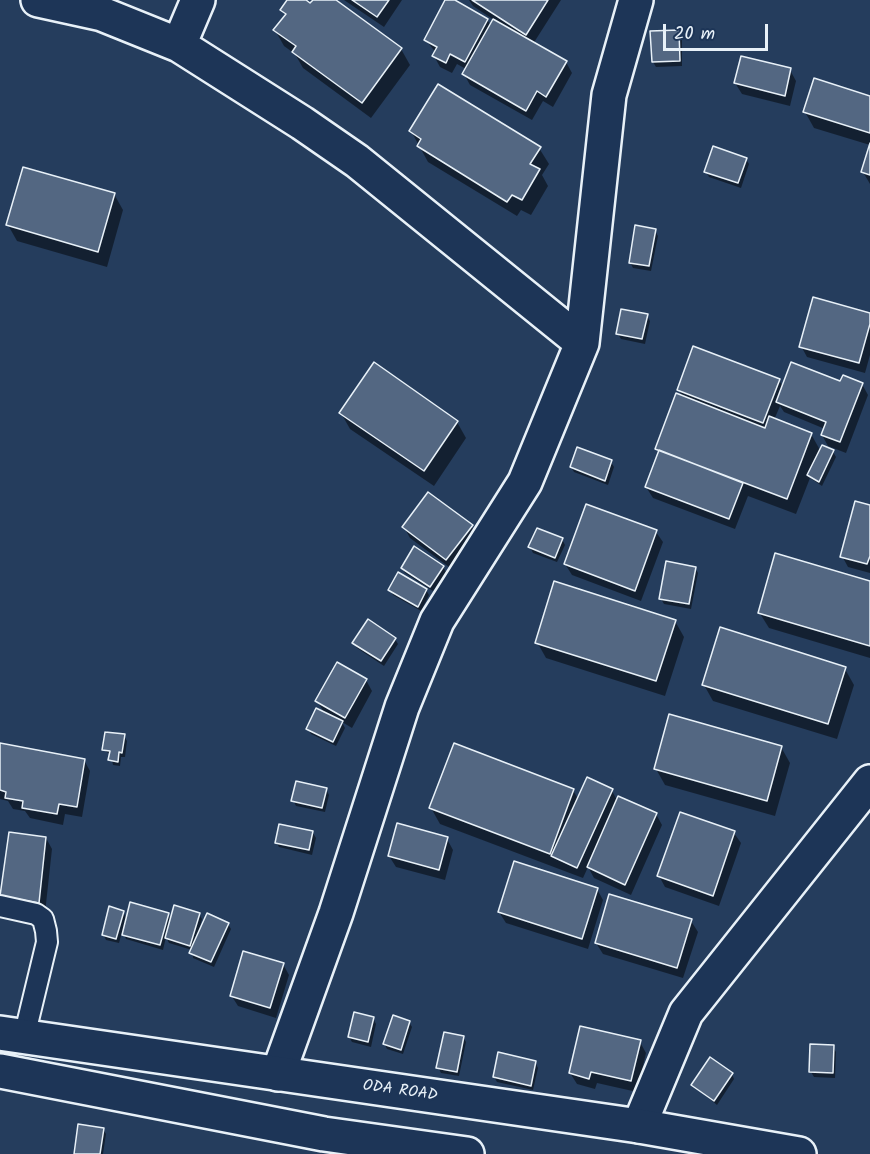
<!DOCTYPE html>
<html>
<head>
<meta charset="utf-8">
<style>
	body { margin:0 }
	#map { position:relative; width:870px; height:1154px; overflow:hidden; background:#253d5d; font-family:Kalam,sans-serif }
	canvas { display:block }
	.scale { position:absolute; left:663px; top:24px; width:105px; height:27px; box-sizing:border-box; border:3px solid #e8f1f8; border-top:0; padding-left:8px; font-size:18px; line-height:21px; white-space:nowrap; color:#e8f1f8; -webkit-text-stroke:4px #1d3557; paint-order:stroke }
</style>
</head>
<body>
<div id="map">
<canvas width="870" height="1154"></canvas>
<div class="scale">20 m</div>
</div>
<script>
const ctx = document.querySelector('canvas').getContext('2d');
ctx.lineJoin = 'round';
function paint(path, color) { ctx.fillStyle = color; ctx.fill(path, 'evenodd'); }
const poly = rows => new Path2D(rows.map(r => 'M' + r).join(''));
function strokePath(path, color, width, dash) { ctx.strokeStyle = color; ctx.lineWidth = width; ctx.lineCap = dash ? 'butt' : 'round'; ctx.setLineDash(dash || []); ctx.stroke(path); }
function drawText(font, color, halo, rows, align = 'center') {
  ctx.font = font + ' Kalam,sans-serif'; ctx.lineWidth = 5; ctx.setLineDash([]); ctx.textBaseline = 'middle'; ctx.strokeStyle = halo; ctx.fillStyle = color; for (const [text, x, y, turn = 0] of rows) {
    ctx.save(); ctx.translate(x, y); ctx.rotate((+turn || 0) * Math.PI / 180); ctx.textAlign = isNaN(turn) ? turn : align; if (halo) ctx.strokeText(text, 0, 0); ctx.fillText(text, 0, 0); ctx.restore();
  }
}
const shadow = poly([
	[289,0,304,0,311,5,312,0,333,0,401,49,410,65,371,118,303,68,295,54,284,46,275,30,286,16,282,10],
	[344,0,402,0,384,27],
	[447,0,487,20,491,25,494,20,473,6,469,0,561,0,533,44,566,62,572,73,553,107,543,101,532,120,470,85,464,74,466,69,457,64,452,73,440,67,434,56,436,53,426,40],
	[679,32,682,37,682,66,656,67,653,62],
	[790,70,796,81,790,106,742,94,735,83],
	[870,98,870,145,814,128,805,112],
	[411,131,539,148,549,164,542,175,548,186,531,215,521,210,517,216,428,162],
	[870,148,870,184,863,172],
	[746,159,749,164,741,188,709,177,706,171],
	[114,194,123,210,107,267,17,241,8,225],
	[655,231,658,236,651,271,633,268,630,262],
	[870,314,870,355,865,373,807,357,801,346],
	[647,316,650,321,645,344,621,339,618,334],
	[779,380,783,387,862,384,868,395,846,453,828,446,822,435,825,429,784,412,780,406,774,420,811,434,820,450,833,452,836,457,822,486,810,478,796,514,748,496,735,529,653,498,646,487,659,453,657,449,683,398,679,390],
	[341,413,457,422,466,438,434,486,350,429],
	[611,462,614,467,608,485,574,472,571,467],
	[870,507,870,573,848,567,842,556],
	[471,526,478,537,453,570,410,538,404,527],
	[656,532,663,542,641,601,572,575,565,564],
	[562,539,565,545,557,562,533,553,530,547],
	[443,567,446,572,433,591,405,573,402,568],
	[695,568,698,573,691,609,664,604,661,599],
	[870,583,870,658,769,628,759,612],
	[390,590,426,590,429,595,421,611,393,595],
	[675,621,684,637,665,696,546,658,537,642],
	[395,639,398,644,384,666,357,648,354,643],
	[845,669,854,685,837,739,713,701,704,685],
	[366,680,372,691,352,728,342,722,345,728,336,746,311,734,308,729,325,714,317,701],
	[124,736,127,741,125,757,121,757,120,766,113,765,111,755,104,750],
	[0,745,84,760,90,771,82,817,65,814,63,825,30,818,25,811,13,809,8,801,0,799],
	[781,747,790,763,775,816,665,785,656,769],
	[326,789,329,795,325,812,296,806,293,800],
	[573,790,578,799,612,791,617,800,656,814,662,825,631,895,594,878,588,867,583,878,440,824,431,808],
	[10,833,46,838,52,849,45,913,0,897],
	[313,833,316,838,312,855,279,847,276,842],
	[734,833,741,843,719,906,665,887,659,876],
	[447,839,453,850,445,880,396,867,389,856],
	[597,889,603,900,588,949,506,923,499,912],
	[123,912,127,919,168,914,171,920,199,914,202,919,200,927,228,924,231,929,214,967,193,958,192,950,169,943,166,937,163,950,126,939,122,932,119,943,106,940,103,934],
	[691,921,698,932,683,978,603,954,596,943],
	[283,964,289,975,276,1018,238,1006,231,995],
	[373,1018,376,1024,371,1047,352,1042,349,1037],
	[409,1022,412,1027,403,1054,387,1049,384,1043],
	[463,1037,466,1042,459,1076,441,1073,438,1067],
	[640,1042,646,1053,637,1092,597,1083,595,1089,577,1084,570,1073],
	[833,1047,836,1052,835,1078,814,1077,811,1072],
	[535,1062,538,1068,533,1090,497,1082,494,1077],
	[732,1074,734,1079,717,1105,693,1085],
	[103,1129,106,1134,103,1154,76,1154]
]);
const building = poly([
	[287,0,306,0,310,3,313,0,336,0,402,48,362,103,292,52,296,46,273,30,286,14,280,10,287,0],
	[352,0,389,0,377,17,352,0],
	[445,0,455,0,488,19,465,62,450,54,446,63,432,56,437,47,424,40,445,0],
	[472,0,548,0,526,35,472,0],
	[493,19,567,61,546,97,537,91,526,111,462,74,493,19],
	[679,30,680,61,652,62,650,31,679,30],
	[741,56,791,68,785,96,734,83,741,56],
	[814,78,870,96,870,133,803,112,814,78],
	[438,84,541,147,530,164,540,169,522,200,512,195,507,202,417,146,421,139,409,131,438,84],
	[870,143,870,175,861,172,870,143],
	[713,146,747,158,738,183,704,172,713,146],
	[23,167,115,193,98,252,6,225,23,167],
	[635,225,656,229,649,266,629,263,635,225],
	[813,297,870,313,870,324,859,363,799,347,813,297],
	[621,309,648,314,642,339,616,334,621,309],
	[693,346,780,379,763,423,677,390,693,346],
	[374,362,458,421,424,471,339,413,374,362],
	[791,362,840,381,843,375,863,383,840,442,821,435,826,422,776,402,791,362],
	[676,393,765,428,769,416,812,433,787,499,655,449,676,393],
	[822,445,834,450,819,482,807,475,822,445],
	[577,447,612,460,605,481,570,467,577,447],
	[659,450,743,483,729,519,645,487,659,450],
	[428,492,473,525,446,560,402,527,428,492],
	[855,501,870,505,870,556,867,564,840,557,855,501],
	[586,504,657,530,635,591,564,564,586,504],
	[537,528,563,538,555,558,528,547,537,528],
	[414,546,444,566,430,587,401,568,414,546],
	[775,553,870,581,870,646,758,613,775,553],
	[666,561,696,567,689,604,659,599,666,561],
	[398,572,427,589,418,607,388,590,398,572],
	[554,581,676,620,656,681,535,643,554,581],
	[368,619,396,638,381,661,352,643,368,619],
	[720,627,846,667,828,724,702,685,720,627],
	[337,662,367,679,345,718,315,701,337,662],
	[316,708,343,721,333,742,306,729,316,708],
	[669,714,782,746,767,801,654,769,669,714],
	[105,732,125,734,122,753,119,752,118,762,108,760,110,751,102,750,105,732],
	[0,743,85,759,77,807,59,804,57,814,22,808,23,801,5,798,6,792,0,790,0,743],
	[454,743,574,789,550,854,429,808,454,743],
	[587,777,613,789,577,868,551,856,587,777],
	[296,781,327,788,322,808,291,801,296,781],
	[618,796,657,813,625,885,587,867,618,796],
	[680,812,735,831,713,896,657,876,680,812],
	[397,823,448,837,439,870,388,856,397,823],
	[279,824,313,831,309,850,275,843,279,824],
	[9,832,46,837,39,903,0,896,9,832],
	[514,861,598,888,582,939,498,912,514,861],
	[609,894,692,919,677,968,595,943,609,894],
	[130,902,169,913,160,945,122,935,130,902],
	[174,905,200,913,190,946,165,938,174,905],
	[109,906,124,911,116,939,102,935,109,906],
	[207,913,229,923,211,962,189,953,207,913],
	[243,951,284,963,270,1008,230,996,243,951],
	[354,1012,374,1017,368,1042,348,1037,354,1012],
	[393,1015,410,1021,401,1050,383,1044,393,1015],
	[580,1026,641,1040,631,1081,591,1072,589,1079,569,1073,580,1026],
	[444,1032,464,1036,457,1072,436,1068,444,1032],
	[810,1044,834,1045,833,1073,809,1072,810,1044],
	[498,1052,536,1061,531,1086,493,1077,498,1052],
	[710,1057,733,1073,714,1101,691,1085,710,1057],
	[78,1124,104,1128,100,1154,74,1154,78,1124]
]);
const service = poly([
	[0,906,36,914,43,919,46,931,47,942,24,1037]
]);
const minor = poly([
	[38,0,102,14,179,45,302,123,357,161,582,343],
	[179,45,198,0],
	[278,1074,336,913,402,707,437,621,525,482,582,343,609,95,636,0],
	[639,1126,686,1013,870,782]
]);
const tertiary = poly([
	[0,1033,639,1126,799,1154],
	[0,1071,324,1134,467,1154]
]);
const streetNames = [
	["ODA ROAD",400,1092,8]
];
paint(shadow, '#0007');
paint(building, '#536782');
strokePath(building, '#e8f1f8', 1.5);
strokePath(service, '#e8f1f8', 24);
strokePath(minor, '#e8f1f8', 38);
strokePath(tertiary, '#e8f1f8', 38);
strokePath(service, '#1d3557', 20);
strokePath(minor, '#1d3557', 33);
strokePath(tertiary, '#1d3557', 33);
drawText('16px', '#e8f1f8', '#1d3557', streetNames);
</script>
</body>
</html>
